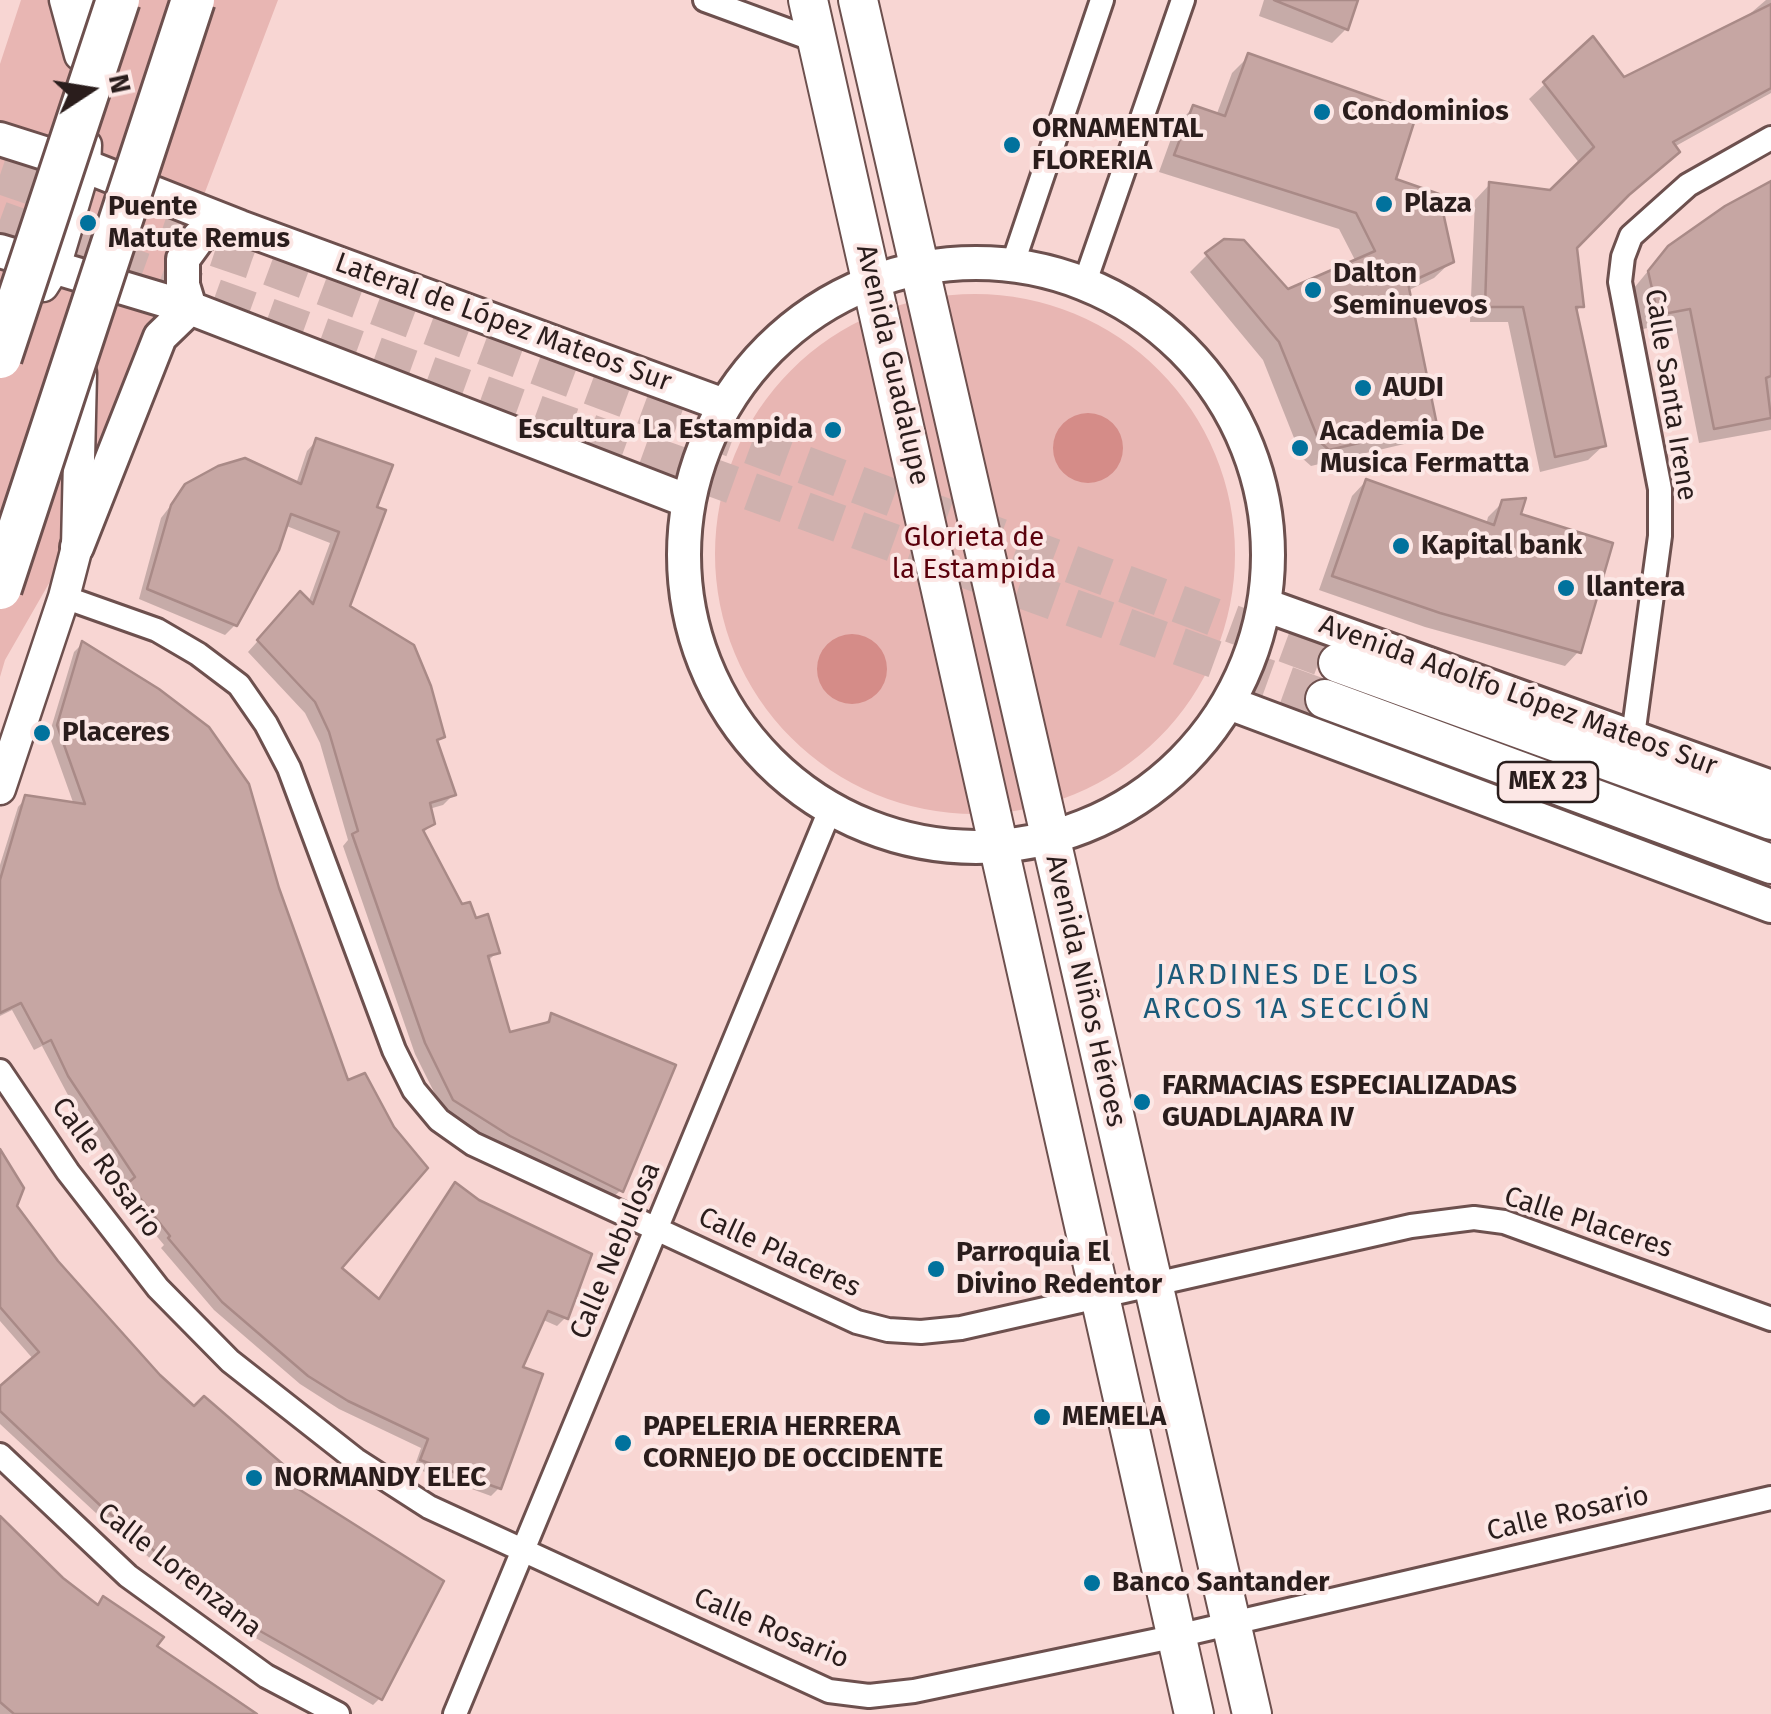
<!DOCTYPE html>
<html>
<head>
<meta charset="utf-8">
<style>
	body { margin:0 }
	#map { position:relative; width:1771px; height:1714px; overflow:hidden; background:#f8d6d3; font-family:"Fira Sans",sans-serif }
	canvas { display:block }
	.north { position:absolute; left:40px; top:40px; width:100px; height:100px; -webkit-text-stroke:8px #fce7e5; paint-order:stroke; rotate:78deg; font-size:28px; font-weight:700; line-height:40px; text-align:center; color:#2a1d1c }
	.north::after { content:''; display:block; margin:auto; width:35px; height:45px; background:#2a1d1c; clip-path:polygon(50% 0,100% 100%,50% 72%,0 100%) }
</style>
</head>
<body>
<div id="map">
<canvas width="1771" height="1714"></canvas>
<div class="north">N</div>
</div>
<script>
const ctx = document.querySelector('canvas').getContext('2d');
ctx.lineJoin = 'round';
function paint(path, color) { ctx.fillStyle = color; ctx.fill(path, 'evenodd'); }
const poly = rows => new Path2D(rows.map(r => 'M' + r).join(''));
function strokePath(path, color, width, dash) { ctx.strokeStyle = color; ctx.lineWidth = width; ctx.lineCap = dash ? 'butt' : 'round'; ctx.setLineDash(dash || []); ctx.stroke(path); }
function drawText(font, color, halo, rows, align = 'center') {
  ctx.font = font + ' "Fira Sans",sans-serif'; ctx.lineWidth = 8; ctx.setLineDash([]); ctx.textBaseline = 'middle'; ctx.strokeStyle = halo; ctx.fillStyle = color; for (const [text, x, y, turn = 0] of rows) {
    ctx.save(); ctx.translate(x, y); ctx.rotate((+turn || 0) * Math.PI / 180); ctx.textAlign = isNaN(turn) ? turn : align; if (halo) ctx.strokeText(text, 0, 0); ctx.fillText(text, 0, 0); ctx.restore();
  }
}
const green = poly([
	[21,0,278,0,71,545,5,660,0,677,0,64],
	'715 554a260 260 0 1 1 520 0a260 260 0 1 1-520 0Z'
]);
const water = poly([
	'1053 448a35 35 0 1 1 70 0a35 35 0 1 1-70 0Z',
	'817 669a35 35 0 1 1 70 0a35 35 0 1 1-70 0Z'
]);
const shadow = poly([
	[1264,0,1356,0,1346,29,1332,43,1259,16],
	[1766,0,1771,0,1771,93,1674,147,1574,247,1581,306,1575,313,1604,445,1588,460,1540,472,1508,322,1470,322,1475,200,1490,184,1551,193,1580,164,1529,99,1545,84,1624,80,1745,18],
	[1249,56,1393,180,1452,261,1434,278,1407,291,1434,424,1417,441,1311,466,1302,458,1263,360,1190,272,1207,255,1287,292,1355,260,1339,229,1159,172,1176,125,1193,108,1216,116,1232,73],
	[1771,185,1771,430,1699,443,1675,322,1643,329,1634,288,1653,265],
	[317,440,373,508,347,607,442,736,435,743,453,795,443,805,429,809,432,824,422,834,461,908,497,952,487,962,508,1035,541,1027,552,1016,621,1190,610,1200,499,1145,443,1110,415,1054,343,846,348,840,320,743,305,713,248,652,290,605,308,603,330,543,284,525,235,625,225,635,139,599,161,518,186,486,296,484,307,451],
	[1366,481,1486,525,1488,517,1503,502,1518,515,1579,651,1565,666,1425,627,1319,590,1352,496],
	[82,644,339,1269,378,1301,455,1186,566,1317,557,1326,541,1319,519,1368,499,1488,491,1496,414,1468,421,1448,339,1409,300,1384,214,1310,161,1248,164,1245,121,1193,127,1187,69,1097,42,1046,34,1050,12,1010,0,1016,0,865,18,807,26,798,74,805,49,735,74,652],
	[0,1153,14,1206,56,1263,134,1352,194,1409,275,1476,380,1698,373,1705,224,1620,97,1514,0,1424,0,1389,34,1360,0,1321],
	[0,1517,61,1579,96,1606,104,1599,154,1647,253,1714,0,1714]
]);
const building = poly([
	[1274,0,1358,0,1348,30,1274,0],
	[1771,4,1771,88,1673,142,1680,152,1629,195,1577,248,1584,307,1576,307,1606,446,1555,457,1523,307,1485,307,1489,182,1550,190,1594,147,1543,82,1593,36,1624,77,1771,4],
	[1248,53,1417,113,1396,179,1439,194,1454,262,1408,283,1437,425,1329,450,1319,441,1279,342,1205,253,1224,239,1244,240,1288,289,1375,251,1356,213,1174,155,1193,105,1225,116,1248,53],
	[1771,181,1771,376,1766,378,1771,418,1714,429,1690,309,1658,315,1648,271,1668,246,1725,206,1771,181],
	[316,438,393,465,377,507,386,510,350,606,414,645,431,686,445,737,437,740,456,795,430,803,435,824,423,830,462,904,470,902,476,918,488,914,500,953,488,956,510,1032,549,1022,551,1013,676,1065,623,1192,510,1136,453,1100,425,1043,352,834,358,831,329,732,315,702,257,640,300,591,313,604,339,532,291,514,279,550,237,626,147,589,171,505,185,484,218,466,245,458,301,484,316,438],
	[1366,479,1494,525,1502,500,1526,498,1521,514,1613,543,1581,653,1440,613,1332,576,1366,479],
	[82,641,159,689,209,727,249,784,279,888,348,1080,365,1073,394,1127,428,1168,342,1268,379,1299,455,1182,479,1200,592,1254,568,1319,548,1311,523,1367,543,1374,501,1489,420,1460,428,1439,348,1401,308,1376,222,1302,168,1238,170,1236,128,1183,135,1177,68,1076,51,1040,43,1044,21,1003,0,1013,0,880,25,795,85,804,57,725,82,641],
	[0,1149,24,1188,17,1206,58,1261,160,1375,194,1406,204,1396,285,1466,278,1476,444,1581,382,1700,230,1614,103,1508,0,1411,0,1386,39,1352,0,1307,0,1149],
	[0,1516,63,1578,98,1605,103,1596,164,1637,157,1646,257,1714,14,1714,0,1702,0,1516]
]);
const primaryTunnel = poly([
	[0,175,252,260,1338,663],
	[0,220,1325,699]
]);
const minor = poly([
	[705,0,817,41],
	[1013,263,1102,0],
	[1085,282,1183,0],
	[64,597,157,630,198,654,239,685,266,724,289,768,394,1050,414,1090,439,1120,473,1144,857,1322,888,1330,921,1332,961,1328,1411,1226,1474,1218,1504,1222,1771,1319],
	[1633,736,1660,536,1660,489,1620,282,1623,257,1631,236,1688,185,1771,138],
	[0,1071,68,1172,158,1288,230,1361,356,1460,429,1507,829,1691,869,1696,914,1691,1177,1636,1771,1498],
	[0,1455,128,1576,266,1676,338,1714],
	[455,1714,830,810]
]);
const tertiary = poly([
	[65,0,80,55],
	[89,54,92,0],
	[43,286,55,267,85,166,86,145],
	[0,789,64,597,77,547,81,373]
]);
const secondary = poly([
	[0,139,85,166,240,227,724,405],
	[0,251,190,308,688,501],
	'684 555a292 292 0 1 1 584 0a292 292 0 1 1-584 0Z',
	[77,547,160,337,190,308,183,285,183,259,199,237,212,229,240,227],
	[1265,605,1771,787],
	[1229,703,1771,906]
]);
const primary = poly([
	[808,0,1194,1714],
	[858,0,1252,1714],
	[1338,663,1771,820],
	[1325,699,1771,864]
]);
const motorwayBridge = poly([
	[0,357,118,0],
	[0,588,193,0]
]);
const markers = [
	[1322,112,10,"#01729d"],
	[1012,145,10,"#01729d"],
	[1384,204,10,"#01729d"],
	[88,223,10,"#01729d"],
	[1313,290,10,"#01729d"],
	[1363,388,10,"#01729d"],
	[833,430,10,"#01729d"],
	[1300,448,10,"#01729d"],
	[1401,546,10,"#01729d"],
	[1566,588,10,"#01729d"],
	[42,733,10,"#01729d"],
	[1142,1102,10,"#01729d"],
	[936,1269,10,"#01729d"],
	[1042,1417,10,"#01729d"],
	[623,1443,10,"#01729d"],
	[254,1478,10,"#01729d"],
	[1092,1583,10,"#01729d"]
];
const shields = [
	[1548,782,100]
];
const shieldNames = [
	["MEX 23",1548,782]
];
const poiNames = [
	["Condominios",1342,112],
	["ORNAMENTAL",1032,129],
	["FLORERIA",1032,161],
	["Plaza",1404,204],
	["Puente",108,207],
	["Matute Remus",108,239],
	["Dalton",1333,274],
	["Seminuevos",1333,306],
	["AUDI",1383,388],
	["Escultura La Estampida",813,430,"right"],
	["Academia De",1320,432],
	["Musica Fermatta",1320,464],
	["Kapital bank",1421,546],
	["llantera",1586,588],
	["Placeres",62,733],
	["FARMACIAS ESPECIALIZADAS",1162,1086],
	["GUADLAJARA IV",1162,1118],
	["Parroquia El",956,1253],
	["Divino Redentor",956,1285],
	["MEMELA",1062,1417],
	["PAPELERIA HERRERA",643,1427],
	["CORNEJO DE OCCIDENTE",643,1459],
	["NORMANDY ELEC",274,1478],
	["Banco Santander",1112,1583]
];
const streetNames = [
	["Lateral de López Mateos Sur",503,323,20],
	["Avenida Guadalupe",892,365,77],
	["Calle Santa Irene",1670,395,81],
	["Avenida Adolfo López Mateos Sur",1518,696,20],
	["Avenida Niños Héroes",1085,991,77],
	["Calle Rosario",106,1168,54],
	["Calle Placeres",1588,1223,18],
	["Calle Nebulosa",616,1251,-67],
	["Calle Placeres",779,1253,25],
	["Calle Rosario",1568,1514,-13],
	["Calle Lorenzana",179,1571,38],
	["Calle Rosario",771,1629,23]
];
const parkNames = [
	["Glorieta de",974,538],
	["la Estampida",974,570]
];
const neighbourhoodNames = [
	["JARDINES DE LOS",1288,976],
	["ARCOS 1A SECCIÓN",1288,1010]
];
paint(green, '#e8b6b3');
paint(water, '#d58c88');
paint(shadow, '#0003');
paint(building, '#c6a6a3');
strokePath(building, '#a98a87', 2.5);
strokePath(primaryTunnel, '#cfb1ae', 38, [38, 19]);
strokePath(minor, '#6d504e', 28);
strokePath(tertiary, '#6d504e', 35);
strokePath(secondary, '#6d504e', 38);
strokePath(primary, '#6d504e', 42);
strokePath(minor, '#fff', 22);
strokePath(tertiary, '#fff', 30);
strokePath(secondary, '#fff', 32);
strokePath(primary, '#fff', 38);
strokePath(motorwayBridge, '#6d504e', 48, []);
strokePath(motorwayBridge, '#fff', 42);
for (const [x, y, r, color] of markers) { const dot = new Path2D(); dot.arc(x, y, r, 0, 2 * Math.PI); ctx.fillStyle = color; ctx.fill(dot); strokePath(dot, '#fce7e5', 4); }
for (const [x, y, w] of shields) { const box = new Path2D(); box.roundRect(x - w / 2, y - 20, w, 40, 8); ctx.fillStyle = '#fce7e5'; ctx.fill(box); strokePath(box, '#2a1d1c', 2.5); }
drawText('bold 25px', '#2a1d1c', null, shieldNames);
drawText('bold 28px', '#2a1d1c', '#fce7e5', poiNames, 'left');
drawText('28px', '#2a1d1c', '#fce7e5', streetNames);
drawText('28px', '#5b010c', '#fce7e5', parkNames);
ctx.letterSpacing = '2.5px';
drawText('30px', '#1c5b7a', '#fce7e5', neighbourhoodNames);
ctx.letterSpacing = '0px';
</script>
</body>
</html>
